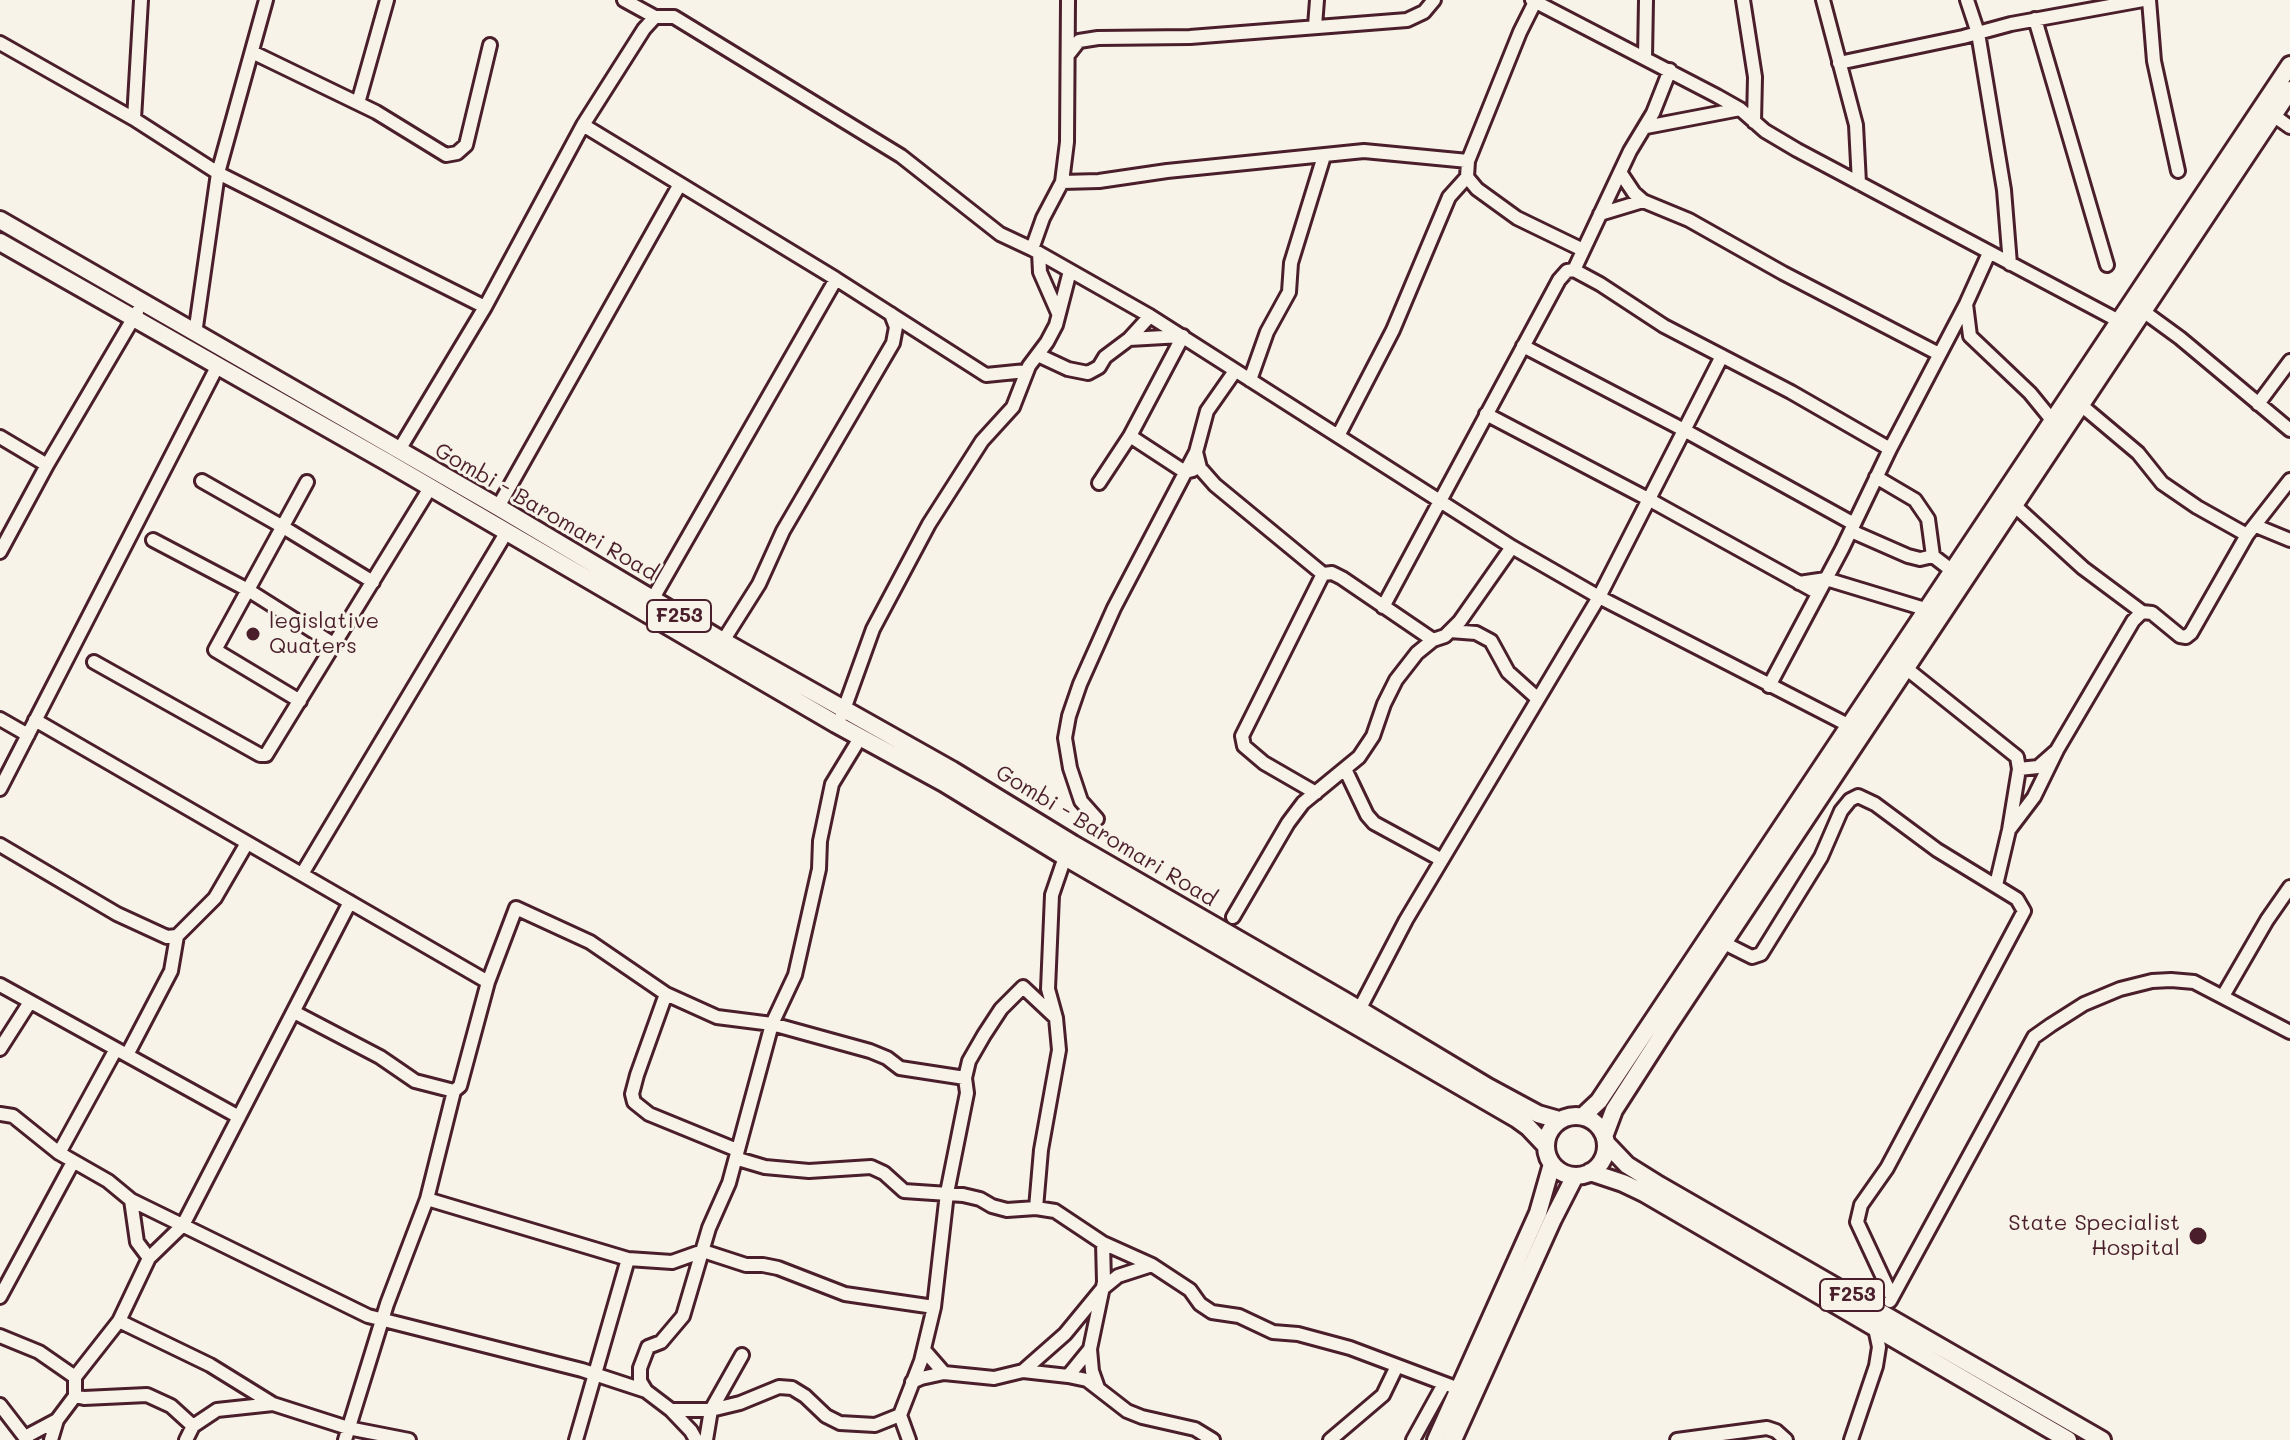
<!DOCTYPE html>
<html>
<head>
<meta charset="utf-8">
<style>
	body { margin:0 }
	canvas { display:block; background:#f7f3e8 }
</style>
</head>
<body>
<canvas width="2290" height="1440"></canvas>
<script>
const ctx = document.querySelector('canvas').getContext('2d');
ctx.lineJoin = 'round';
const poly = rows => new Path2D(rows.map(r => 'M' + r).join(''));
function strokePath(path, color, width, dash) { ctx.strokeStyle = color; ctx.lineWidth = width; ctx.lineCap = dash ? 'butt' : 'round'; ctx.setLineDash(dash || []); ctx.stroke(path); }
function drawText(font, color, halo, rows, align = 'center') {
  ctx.font = font + ' Mali,sans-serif'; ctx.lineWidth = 6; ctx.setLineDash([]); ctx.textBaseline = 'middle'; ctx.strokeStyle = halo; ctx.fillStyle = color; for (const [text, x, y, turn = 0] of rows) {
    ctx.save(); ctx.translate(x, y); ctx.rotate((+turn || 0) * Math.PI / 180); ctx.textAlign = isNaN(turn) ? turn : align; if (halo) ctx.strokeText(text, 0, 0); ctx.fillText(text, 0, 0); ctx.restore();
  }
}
const minor = poly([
	[624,0,655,17],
	[1532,0,1717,96,1740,109,1765,131,1797,150,2119,321],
	[1536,0,1520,32,1468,161,1467,177,1477,189,1517,218,1583,250],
	[1743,0,1755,77,1754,122],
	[1823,0,1856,125,1859,183],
	[1967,0,1978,33,2004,190,2010,264],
	[2149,0,2154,61,2178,171],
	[2035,19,2107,265],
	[1315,26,1317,0],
	[0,43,134,119,218,173,485,307],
	[252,52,376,112,446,155,457,153,466,145,490,45],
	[1068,55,1079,41,1098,38,1190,37,1407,20,1424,12,1434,0],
	[1645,58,1646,0],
	[1839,63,1963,37,2011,24,2143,0],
	[358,103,387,0],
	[2273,115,2290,127],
	[134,119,141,0],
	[583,125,836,279,986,375,1026,371],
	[1646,127,1740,109],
	[1620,172,1634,193,1643,201,1689,220,1783,273,1939,354],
	[1062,182,1099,181,1167,171,1364,151,1468,161],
	[1600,214,1643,201],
	[1032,249,1043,218,1062,182,1067,142,1068,0],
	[1039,253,1040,272,1058,313],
	[1574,270,1600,284,1664,326,1791,392,1890,449],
	[1966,304,1970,336,2030,393,2052,420],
	[2143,311,2180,338,2290,430],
	[195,334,218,173,266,0],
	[1129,339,1182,336],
	[1523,346,1684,430,1854,524],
	[1038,355,1068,369,1088,373,1099,367,1105,357,1129,339,1150,316],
	[1250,380,1267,332,1289,292,1291,263,1324,156],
	[2258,404,2290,361],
	[2081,405,2138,453,2162,483,2197,507,2247,535],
	[1486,414,1650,500,1818,593],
	[1130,436,1185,472,1193,470],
	[1338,436,1393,330,1449,197,1467,177],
	[0,437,47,465],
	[399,450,485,307,583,125,644,29,655,17,674,17,901,156,1000,234,1032,249,1150,316,1512,547,1599,597,1848,725],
	[1196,452,1200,468,1215,485,1323,574],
	[1876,477,1915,500,1928,519,1933,556],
	[202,481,283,527,373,582],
	[1099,483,1130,436,1183,336],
	[2014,505,2083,568,2142,612],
	[498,507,680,184],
	[2256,526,2290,540],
	[1851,531,1908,556,1920,559,1933,556,1959,576],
	[153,540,248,590,335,645],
	[0,552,47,465,137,312],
	[1799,583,1826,579,1925,609],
	[652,600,836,279],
	[1383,607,1559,280,1567,271,1574,270,1630,151,1653,113,1670,70],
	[1450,631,1476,633,1491,641,1508,672,1538,699],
	[723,641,759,584,783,531,893,343,896,327,891,314],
	[94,662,260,755,266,755,430,488],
	[1907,669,2017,757,2019,769,2009,830,1996,885],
	[1769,686,1842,549,1890,449,1966,304,1989,253],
	[300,701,215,650,307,482],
	[842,715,873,629,929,524,982,441,1013,407,1029,366,1047,342,1056,325,1070,271],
	[0,719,28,735],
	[35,720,488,982],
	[1345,769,1367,815,1374,823,1442,860],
	[2019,769,2038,767,2055,752],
	[0,789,217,367],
	[1316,793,1264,763,1244,746,1242,736,1323,574,1332,573,1342,578,1433,640],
	[1097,819,1081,801,1070,768,1065,738,1069,716,1080,684,1114,608,1196,452,1207,411,1235,371],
	[2009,830,2034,797,2057,750,2133,621,2142,612,2152,613,2180,636,2186,637,2191,633,2247,535,2290,480],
	[0,845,117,914,167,937,177,936,215,898,247,843],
	[302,874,506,533],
	[1233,917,1288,823,1303,803,1359,757,1373,736,1384,704,1396,680,1417,653,1433,640,1445,636,1460,621,1512,547],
	[1724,943,1752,957,1761,954,1821,857,1841,811,1850,800,1858,796,1875,804,1937,850,2017,899,2024,911,1887,1168,1861,1205,1857,1222,1892,1297],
	[0,985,239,1117],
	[666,994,637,1075,632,1094,634,1102,649,1114,737,1150],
	[2223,996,2267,920,2290,887],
	[1359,1010,1406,920,1599,597,1722,356],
	[294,1012,380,1057,415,1081,454,1091],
	[0,1049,30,1002],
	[127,1055,171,971,177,936],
	[0,1114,13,1116,59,1153,108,1181,131,1200,368,1316,582,1370,646,1391],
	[59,1153,116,1049],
	[738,1159,765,1167,809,1171,871,1167,884,1173,904,1191,963,1195,980,1199,992,1206,1007,1210,1036,1208,1055,1211,1103,1243,1152,1265,1190,1290,1200,1304,1212,1312,1239,1316,1273,1332,1298,1334,1350,1348,1459,1389],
	[427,1199,628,1259,672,1262,703,1251,746,1265,763,1265,778,1268,845,1294,934,1307],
	[131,1200,137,1242,149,1258],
	[1036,1208,1041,1150,1059,1050,1056,1018,1048,989,1052,895,1065,857],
	[0,1297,73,1162],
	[1890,1301,2034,1037,2051,1025,2084,1004,2120,989,2152,981,2171,980,2194,982,2290,1032],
	[119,1321,210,1365,273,1404,348,1428,409,1440],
	[0,1336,39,1352,75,1377],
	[924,1350,944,1373],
	[1023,1371,1065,1334,1102,1289,1118,1276,1152,1265],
	[1068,1376,1090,1349],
	[912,1382,921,1378,944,1373,994,1378,1023,1371,1068,1376,1087,1380,1127,1411,1142,1417,1195,1429,1213,1440],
	[1098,1388,1092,1371,1090,1349,1104,1282,1103,1243],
	[75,1396,84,1398,147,1395,171,1406,193,1426,186,1440],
	[0,1405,27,1440],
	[671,1410,711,1410,740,1403,779,1387,792,1388,805,1396,826,1416,840,1423,875,1425,900,1415],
	[193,1426,217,1410,273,1404],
	[25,1437,57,1420,75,1396,75,1377,119,1321,149,1258,183,1225,350,902],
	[51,1440,57,1420],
	[345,1440,387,1304,427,1199,454,1091,460,1086,488,982,516,908,590,942,666,994,717,1017,772,1024,870,1051,887,1058,900,1068,965,1078,969,1061,984,1035,1001,1009,1023,987,1056,1018],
	[576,1440,628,1259],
	[696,1440,691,1431,671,1410,646,1391,640,1381,640,1368,648,1347,661,1342,683,1316,709,1228,729,1183,772,1024,795,975,819,869,820,841,832,784,860,738],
	[706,1440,711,1410,742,1355],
	[909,1440,900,1415,921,1361,934,1307,947,1193,967,1093,965,1078],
	[1330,1440,1383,1395,1397,1366],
	[1413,1440,1444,1384],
	[1677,1440,1767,1428,1776,1431,1786,1440],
	[1851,1440,1876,1366,1879,1347,1875,1328,1877,1324]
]);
const major = poly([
	[0,220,498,507,723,641,952,770,1073,844,1345,1001,1488,1087,1538,1114,1559,1120],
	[0,242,387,462,836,724,944,783,1065,857,1517,1119,1528,1127,1546,1146],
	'1546 1146a30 30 0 1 1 60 0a30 30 0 1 1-60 0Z',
	[1583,1116,1599,1101,2290,65],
	[1605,1134,1614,1110,1668,1026,2290,90],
	[1607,1144,1627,1165,1659,1185,2102,1440],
	[1590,1172,1623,1183,1644,1193,2068,1440],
	[1436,1440,1538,1213,1552,1164],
	[1453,1440,1553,1219,1575,1176]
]);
const markers = [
	[253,634,8,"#4a1f2b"],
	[2198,1236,10,"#4a1f2b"]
];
const shields = [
	[679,616,64],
	[1852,1295,64]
];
const shieldNames = [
	["F253",679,616],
	["F253",1852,1295]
];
const streetNames = [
	["Gombi - Baromari Road",546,512,30],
	["Gombi - Baromari Road",1106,836,31]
];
const poiNames = [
	["legislative",269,621],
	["Quaters",269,646],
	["State Specialist",2180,1223,"right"],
	["Hospital",2180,1248,"right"]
];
strokePath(minor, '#4a1f2b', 18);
strokePath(major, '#4a1f2b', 22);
strokePath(minor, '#f7f3e8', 12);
strokePath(major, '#f7f3e8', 16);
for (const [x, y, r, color] of markers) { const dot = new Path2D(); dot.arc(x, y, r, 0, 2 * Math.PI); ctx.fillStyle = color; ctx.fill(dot); strokePath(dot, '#f7f3e8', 3); }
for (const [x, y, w] of shields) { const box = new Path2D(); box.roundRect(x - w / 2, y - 16, w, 32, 6); ctx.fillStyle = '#f7f3e8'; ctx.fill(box); strokePath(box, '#4a1f2b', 2); }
drawText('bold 20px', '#4a1f2b', null, shieldNames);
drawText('22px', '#4a1f2b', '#f7f3e8', streetNames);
drawText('22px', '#4a1f2b', '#f7f3e8', poiNames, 'left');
</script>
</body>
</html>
